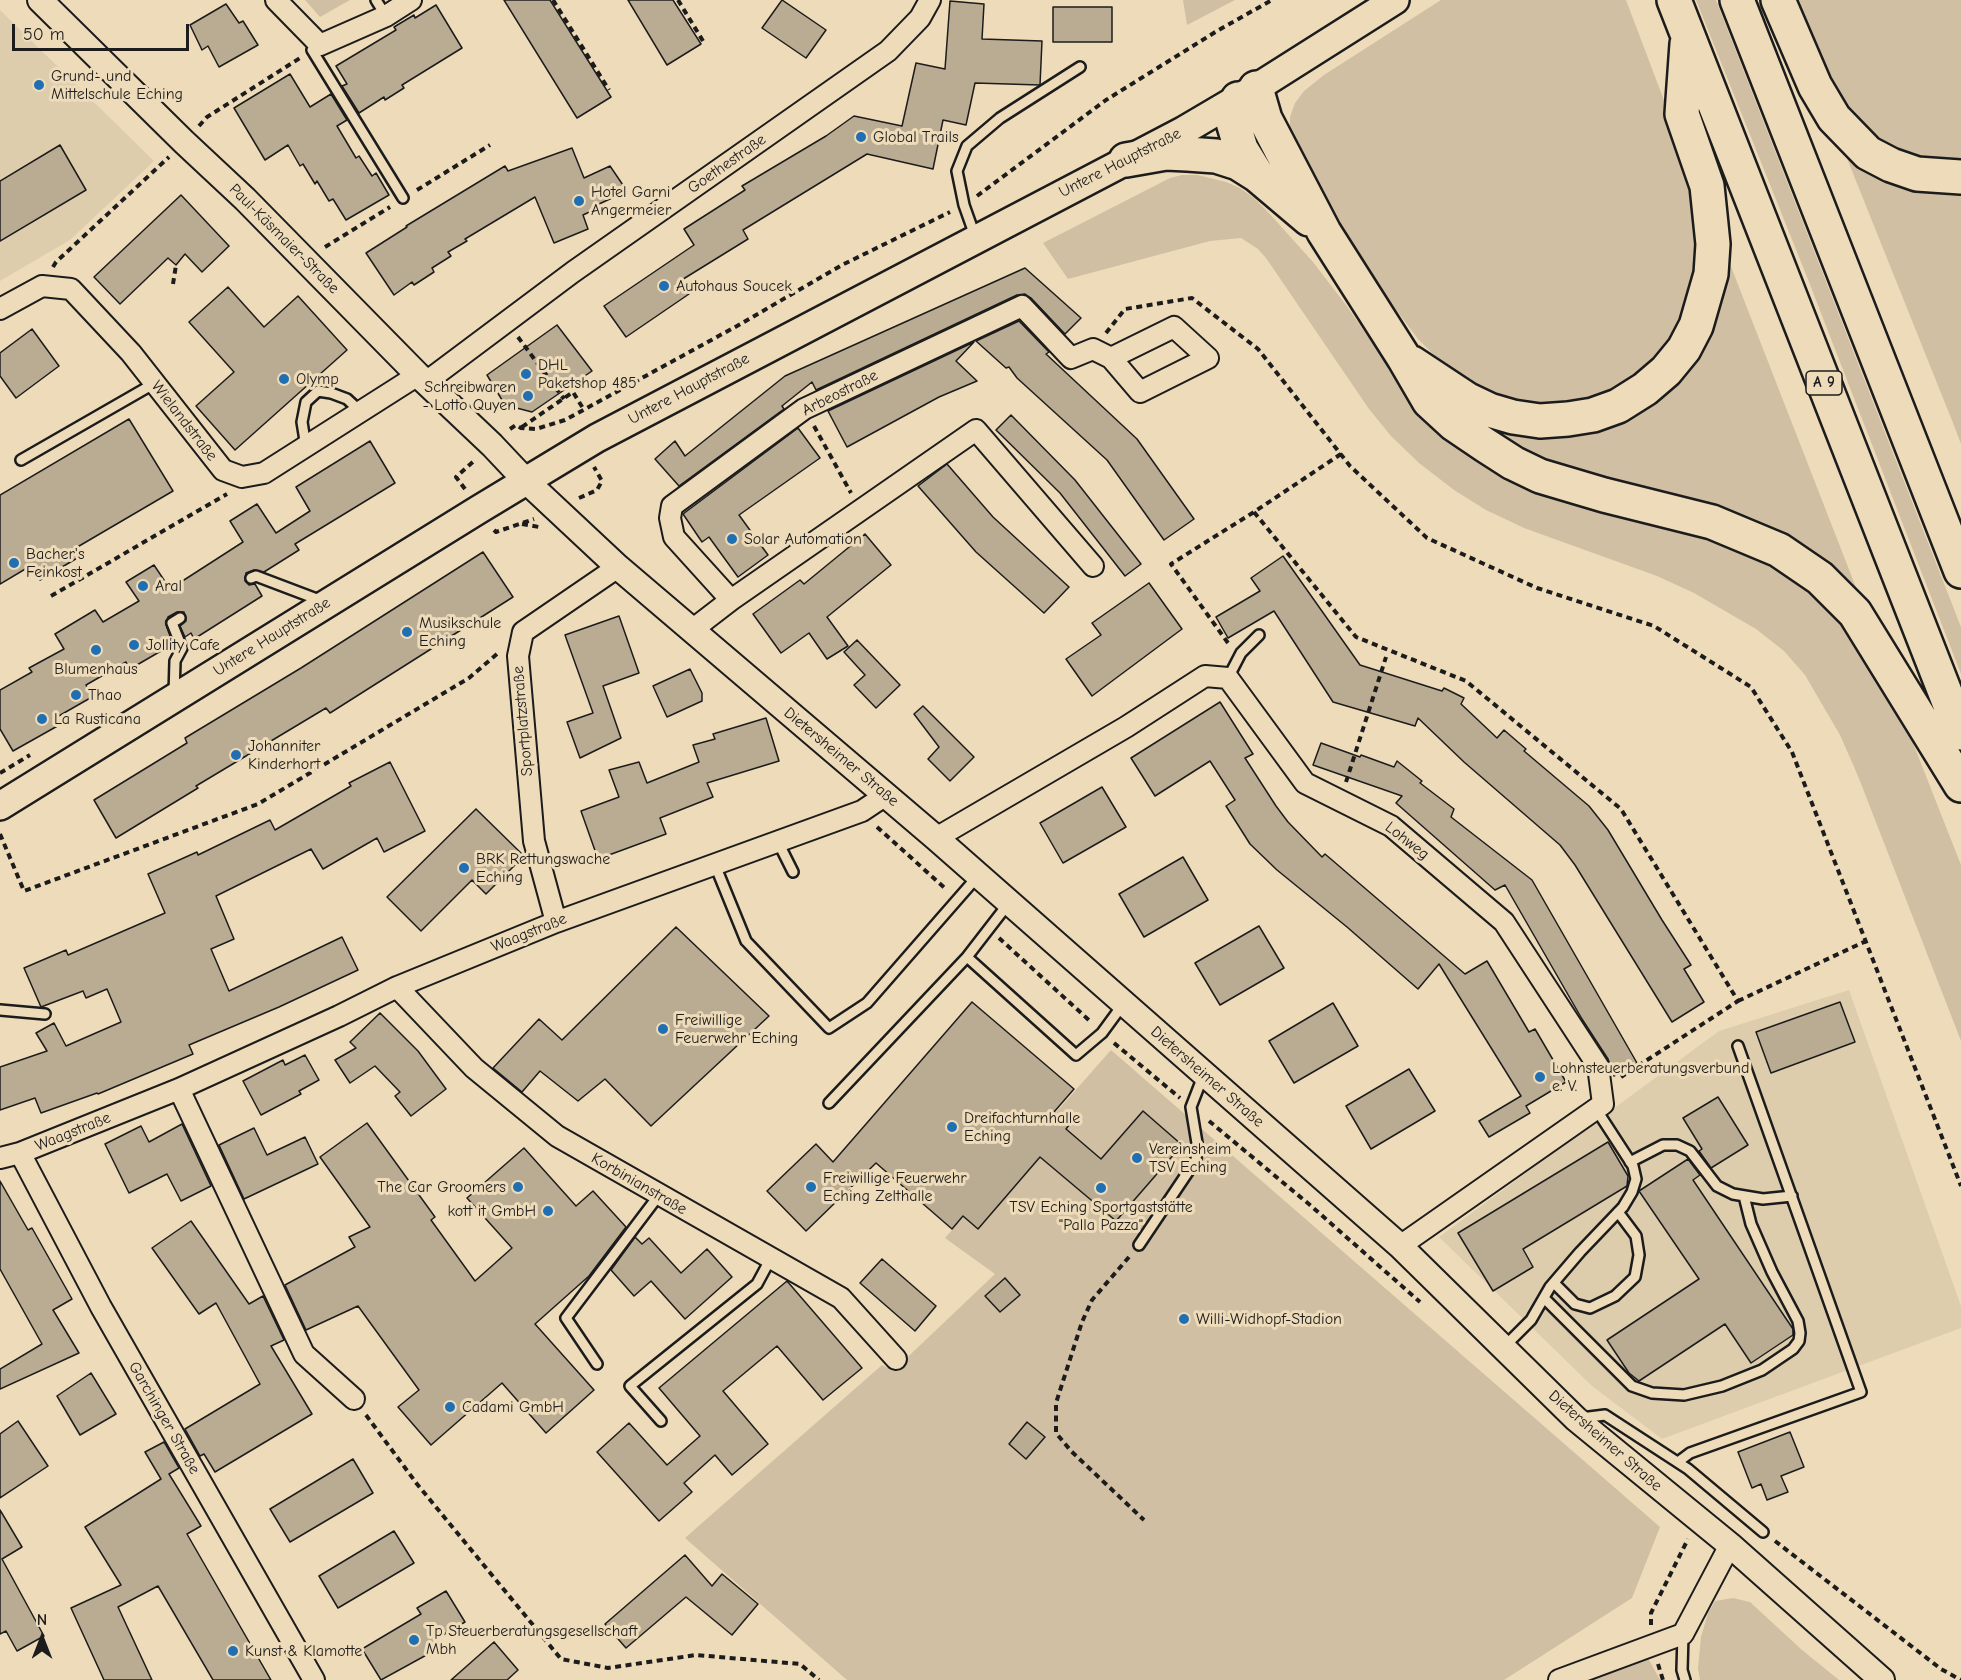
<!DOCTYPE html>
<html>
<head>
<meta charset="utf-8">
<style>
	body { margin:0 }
	#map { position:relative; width:1961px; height:1680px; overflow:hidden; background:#eedbb9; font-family:"Comic Neue",sans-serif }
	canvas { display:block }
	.north { position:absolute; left:12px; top:1608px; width:60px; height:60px; -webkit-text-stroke:4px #eedbb9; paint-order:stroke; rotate:0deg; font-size:16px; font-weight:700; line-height:24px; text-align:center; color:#1c1c1c }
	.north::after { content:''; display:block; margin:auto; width:21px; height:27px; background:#1c1c1c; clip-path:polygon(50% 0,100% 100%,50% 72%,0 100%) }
	.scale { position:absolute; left:12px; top:24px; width:177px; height:27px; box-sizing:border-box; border:3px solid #1c1c1c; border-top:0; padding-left:8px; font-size:18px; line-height:21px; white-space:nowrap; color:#1c1c1c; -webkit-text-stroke:4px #eedbb9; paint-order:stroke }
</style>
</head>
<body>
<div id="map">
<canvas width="1961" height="1680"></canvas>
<div class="north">N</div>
<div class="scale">50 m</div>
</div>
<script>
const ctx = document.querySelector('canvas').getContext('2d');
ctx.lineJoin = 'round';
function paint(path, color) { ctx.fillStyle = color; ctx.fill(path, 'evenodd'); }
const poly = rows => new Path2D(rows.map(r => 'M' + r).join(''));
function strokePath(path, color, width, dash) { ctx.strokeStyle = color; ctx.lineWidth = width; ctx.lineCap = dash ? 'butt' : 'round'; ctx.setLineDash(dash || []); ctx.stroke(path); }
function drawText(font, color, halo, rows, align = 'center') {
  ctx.font = font + ' "Comic Neue",sans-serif'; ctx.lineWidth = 6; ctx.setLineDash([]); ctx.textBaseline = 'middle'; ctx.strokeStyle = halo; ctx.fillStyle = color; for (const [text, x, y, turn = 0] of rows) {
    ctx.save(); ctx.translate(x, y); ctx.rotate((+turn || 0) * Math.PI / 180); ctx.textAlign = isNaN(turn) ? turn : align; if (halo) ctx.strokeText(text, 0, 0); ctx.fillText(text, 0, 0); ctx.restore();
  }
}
const built = poly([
	[0,10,154,161,70,240,0,281],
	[1849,990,1961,1306,1961,1328,1662,1439,1592,1386,1439,1237,1719,1031]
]);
const green = poly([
	[305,0,350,0,320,17],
	[1183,0,1235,0,1187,25],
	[1441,0,1626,0,1676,132,1698,221,1694,287,1683,315,1669,341,1652,362,1631,380,1610,392,1590,399,1566,404,1521,403,1501,397,1462,379,1444,365,1418,339,1385,295,1301,165,1290,132,1290,117,1295,103,1304,91,1324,75],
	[1696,0,1716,0,1961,627,1961,674,1807,277],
	[1789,0,1961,0,1961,168,1919,162,1853,129],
	[1842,146,1961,189,1961,444,1953,423],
	[1182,175,1198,175,1226,182,1240,188,1254,198,1268,212,1313,262,1346,305,1388,366,1423,409,1738,544,1816,590,1852,630,1888,689,1911,738,1961,865,1961,1041,1858,776,1840,735,1805,675,1784,651,1756,629,1694,593,1657,576,1524,528,1486,510,1454,490,1419,463,1391,436,1369,409,1266,258,1258,249,1241,238,1210,241,1068,279,1043,243,1170,178],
	[1728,259,1864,608,1842,583,1552,468,1455,412,1617,423,1642,411,1684,375,1701,352,1714,326,1723,297],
	[1111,1050,1660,1527,1632,1598,1504,1680,847,1680,685,1538,882,1365,893,1371,995,1274,945,1238],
	[1733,1598,1750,1602,1802,1650,1839,1680,1700,1680,1698,1668,1701,1637,1708,1613,1715,1601],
	[1647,1656,1660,1680,1574,1680]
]);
const building = poly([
	[504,0,550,0,611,97,577,118,504,0],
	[628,0,673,0,701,44,667,65,628,0],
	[782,0,826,30,806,58,762,28,782,0],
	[950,1,984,4,982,39,1042,41,1040,85,975,83,966,125,943,120,933,169,867,154,743,230,748,239,680,281,689,294,626,337,604,306,694,245,684,229,745,190,742,186,826,136,854,116,902,126,916,63,945,69,950,1],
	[226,4,239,23,243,21,258,45,219,67,208,46,202,50,190,25,226,4],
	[436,5,462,48,402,85,404,88,385,100,384,97,359,113,342,86,347,84,336,66,396,30,394,27,414,15,415,18,436,5],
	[1053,7,1112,7,1112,42,1053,42,1053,7],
	[290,74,310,107,331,94,347,120,337,126,356,158,359,156,372,176,376,173,389,195,346,220,333,199,329,201,317,181,315,184,303,164,300,166,288,145,265,160,234,108,290,74],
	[60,145,86,190,0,241,0,181,60,145],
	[572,148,584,178,610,166,627,191,597,205,598,208,583,215,588,229,554,243,535,197,465,239,467,241,448,252,451,256,432,268,434,272,414,285,412,282,394,295,366,253,407,227,406,226,505,166,508,171,572,148],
	[181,195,229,246,202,272,185,254,176,265,168,258,120,304,94,277,181,195],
	[1025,268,1081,318,1065,334,1031,298,1025,294,1017,295,816,390,812,382,782,406,784,409,679,486,655,459,675,441,685,456,785,376,1025,268],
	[228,287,264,327,298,296,347,350,235,450,196,406,234,372,189,322,228,287],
	[1019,321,1049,352,1046,354,1137,439,1194,519,1164,540,1107,460,1017,378,1009,367,1006,368,976,341,1019,321],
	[557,325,592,371,532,412,505,405,487,375,557,325],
	[32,329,59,366,16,398,0,376,0,353,32,329],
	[974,342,956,361,977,381,939,397,847,447,828,411,974,342],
	[1011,415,1075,480,1141,564,1125,576,1060,493,996,430,1011,415],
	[129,419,173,491,74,549,79,557,40,580,32,565,0,584,0,495,129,419],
	[798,428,820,458,739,515,768,555,738,577,709,537,702,542,683,514,798,428],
	[370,441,395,483,295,544,299,550,264,572,254,570,246,573,245,581,249,585,255,584,262,596,194,639,191,633,185,637,180,626,186,621,184,612,177,612,168,617,166,625,173,644,130,669,126,662,86,685,92,697,57,717,61,724,13,751,0,729,0,690,32,672,29,668,64,649,55,634,95,610,103,622,139,601,126,582,154,565,170,589,243,542,230,521,257,504,276,533,310,511,296,487,370,441],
	[947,464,993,517,1069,587,1044,613,976,552,918,486,947,464],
	[865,534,891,565,827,617,848,646,827,659,809,633,781,653,753,614,800,580,804,584,865,534],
	[483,552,513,597,330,713,326,708,196,786,198,788,116,838,94,800,187,743,185,738,301,668,483,552],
	[1283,556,1360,665,1442,691,1444,688,1464,698,1461,704,1497,738,1504,730,1526,749,1524,751,1589,806,1608,830,1662,920,1691,965,1684,969,1704,1002,1672,1022,1575,865,1560,845,1464,762,1418,718,1415,726,1333,702,1274,611,1228,638,1216,617,1260,591,1251,578,1283,556],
	[1149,583,1182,629,1092,696,1066,659,1101,635,1092,623,1149,583],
	[619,616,639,673,603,686,621,738,580,758,567,722,593,713,565,635,619,616],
	[857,640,900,685,876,708,854,685,865,675,844,652,857,640],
	[690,669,702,693,702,701,667,717,653,686,690,669],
	[1220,702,1253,754,1245,758,1276,806,1288,822,1322,857,1325,854,1465,974,1487,961,1529,1032,1535,1029,1566,1082,1526,1106,1530,1113,1489,1137,1479,1121,1521,1096,1439,964,1418,989,1347,927,1277,870,1250,844,1226,806,1235,800,1210,761,1155,796,1131,758,1220,702],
	[923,706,974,757,950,781,928,759,939,747,914,714,923,706],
	[766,718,779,761,707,783,713,797,660,818,666,834,598,859,581,811,619,797,609,770,639,762,647,783,699,762,693,745,715,739,713,734,766,718],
	[1321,743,1360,757,1361,755,1394,767,1397,761,1422,781,1420,783,1454,809,1451,817,1532,880,1637,1063,1614,1076,1608,1059,1582,1019,1505,885,1495,890,1396,803,1402,796,1313,765,1321,743],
	[390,762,425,831,384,852,377,838,323,869,311,849,216,896,234,939,211,949,229,991,342,937,358,970,279,1007,189,1045,193,1054,98,1094,97,1093,41,1113,35,1098,0,1110,0,1067,47,1051,36,1033,54,1023,66,1046,121,1022,107,989,86,998,83,991,41,1007,24,968,66,950,68,955,165,913,148,874,197,852,198,855,270,820,275,830,351,786,349,783,390,762],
	[1102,787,1126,827,1063,863,1040,823,1102,787],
	[476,809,524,856,486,894,472,880,421,931,387,897,476,809],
	[1183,857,1208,900,1144,937,1119,894,1183,857],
	[1259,926,1284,968,1220,1005,1195,963,1259,926],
	[676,927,769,1016,651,1126,605,1079,578,1101,540,1071,522,1092,493,1068,539,1019,562,1040,676,927],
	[972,1002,1074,1089,1054,1112,1069,1125,1066,1129,1101,1159,1143,1111,1182,1145,1116,1221,1040,1157,978,1229,963,1216,952,1229,876,1163,806,1231,767,1191,816,1144,833,1162,972,1002],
	[1840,1002,1855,1042,1771,1073,1756,1032,1840,1002],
	[1333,1003,1358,1046,1294,1083,1269,1041,1333,1003],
	[380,1013,418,1051,446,1089,411,1116,395,1096,400,1092,375,1066,350,1083,335,1060,356,1048,350,1042,380,1013],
	[305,1055,319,1080,299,1091,301,1094,261,1115,243,1081,283,1060,285,1065,305,1055],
	[1409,1069,1435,1111,1371,1149,1346,1106,1409,1069],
	[1718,1097,1748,1145,1711,1168,1699,1151,1702,1149,1683,1118,1718,1097],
	[367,1123,435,1217,431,1220,475,1281,512,1248,467,1198,524,1148,576,1206,593,1191,626,1227,589,1276,535,1324,594,1390,546,1433,502,1383,431,1445,398,1407,419,1390,358,1306,306,1330,285,1285,355,1247,349,1237,370,1227,320,1157,367,1123],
	[182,1124,211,1186,181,1201,167,1174,129,1193,105,1144,141,1126,149,1142,182,1124],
	[254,1128,267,1155,305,1137,318,1164,244,1199,219,1145,254,1128],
	[1608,1142,1628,1176,1627,1186,1523,1249,1533,1267,1493,1291,1458,1233,1608,1142],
	[1688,1159,1700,1175,1693,1180,1793,1329,1793,1335,1751,1363,1725,1324,1639,1381,1629,1373,1607,1340,1699,1279,1639,1191,1688,1159],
	[0,1181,28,1230,32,1228,72,1299,53,1310,79,1353,0,1389,0,1369,42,1344,0,1269,0,1181],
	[191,1221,249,1304,263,1296,284,1340,271,1346,312,1414,215,1472,204,1454,200,1456,185,1429,260,1384,216,1303,199,1314,152,1248,191,1221],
	[635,1237,642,1244,649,1238,681,1273,707,1249,732,1277,685,1319,651,1281,634,1296,611,1270,635,1237],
	[882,1259,936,1306,915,1331,860,1283,882,1259],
	[1005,1278,1020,1295,1000,1312,985,1296,1005,1278],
	[787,1281,862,1368,823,1400,777,1346,723,1391,768,1444,732,1475,715,1455,684,1483,692,1492,659,1521,597,1452,629,1423,667,1465,700,1436,659,1388,787,1281],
	[91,1373,116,1414,80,1435,57,1396,91,1373],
	[18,1421,48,1466,0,1498,0,1434,18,1421],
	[1027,1422,1045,1437,1026,1459,1009,1444,1027,1422],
	[1790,1432,1804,1467,1781,1476,1788,1492,1767,1500,1761,1484,1752,1488,1738,1452,1790,1432],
	[164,1442,179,1468,169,1474,201,1526,187,1534,271,1680,213,1680,158,1586,118,1607,152,1680,104,1680,71,1608,121,1585,85,1527,161,1479,145,1452,164,1442],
	[353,1459,373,1493,290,1542,270,1509,353,1459],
	[0,1510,22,1547,2,1559,44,1636,17,1651,6,1631,0,1634,0,1510],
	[394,1531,414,1563,338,1608,319,1576,394,1531],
	[685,1555,712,1586,722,1574,758,1604,732,1635,686,1597,626,1648,605,1624,685,1555],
	[446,1591,465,1622,436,1639,441,1647,381,1680,362,1649,421,1614,417,1608,446,1591],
	[494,1642,518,1670,507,1680,451,1680,494,1642]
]);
const path = poly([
	[553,0,609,90],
	[678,0,703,41],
	[199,126,207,117,300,58],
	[417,190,490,145],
	[977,196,1106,100,1217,31,1272,0],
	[325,247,390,207],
	[53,267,56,262,169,157],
	[173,284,176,265],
	[1106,333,1125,309,1192,298,1258,349,1350,466,1427,538,1537,588,1654,626,1751,687,1792,752,1961,1186],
	[518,337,564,399],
	[814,426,851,493],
	[522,427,573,392,584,410],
	[510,429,516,425,521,428,536,429,565,420,737,326,842,265,950,212],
	[465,489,456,477,475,460],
	[579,498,597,490,602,481,594,467],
	[1254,512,1356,637,1466,681,1621,809,1738,1001,1621,1077],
	[522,524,539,527],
	[494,530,496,532,534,519],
	[51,596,227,494],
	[1228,643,1171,564,1254,512,1341,454],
	[0,773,30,755],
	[1346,782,1386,657],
	[877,827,947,890],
	[0,834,24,891,258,804,469,678,497,654],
	[999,938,1091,1022],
	[1738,1001,1866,941],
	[1114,1043,1180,1098],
	[1209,1121,1310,1205,1420,1302],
	[1129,1257,1092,1300,1082,1322,1056,1403,1056,1433,1071,1451,1144,1520],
	[366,1415,417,1484,561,1659,608,1668,696,1655,800,1664,819,1680],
	[1775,1541,1941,1669,1961,1680],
	[1651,1625,1651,1613,1688,1539],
	[1658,1664,1663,1680]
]);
const service = poly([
	[376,0,386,16],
	[312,50,403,198],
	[975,236,964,205,957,171,967,146,1000,118,1080,67],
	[306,447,302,422,306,402,318,391,331,393,347,399,361,412],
	[21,460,155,383],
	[251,578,256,576,322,601],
	[1228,678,1241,653,1259,635],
	[174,695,175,661,182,648,172,623,180,618],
	[778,842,793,872],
	[715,865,746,941,829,1028,867,1003,977,877],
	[1008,904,967,957,1076,1055,1102,1033,1124,1003],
	[0,1010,45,1014],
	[829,1103,967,957],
	[1630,1162,1663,1145,1677,1145,1690,1151,1717,1186,1733,1194,1763,1199,1792,1196],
	[1139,1245,1196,1160,1197,1143,1191,1107,1203,1076],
	[1554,1283,1575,1304,1590,1308,1615,1296,1635,1277,1639,1255,1636,1236,1618,1212],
	[1544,1298,1632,1386,1652,1393,1684,1395,1722,1386,1762,1370,1793,1349,1799,1341,1800,1333,1798,1321,1772,1272,1751,1224,1744,1196],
	[1505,1346,1531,1320,1550,1287,1580,1252,1623,1207,1632,1192,1636,1179,1633,1166,1596,1109],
	[597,1364,566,1318,659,1195],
	[1581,1418,1605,1415,1688,1469,1763,1532],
	[661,1421,630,1386,757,1284,771,1258],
	[1678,1462,1690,1453,1861,1392,1738,1046],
	[1683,1634,1682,1670,1685,1680]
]);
const minor = poly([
	[276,0,320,45,386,16,411,0],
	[0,309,42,286,71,289,131,353,223,470,242,477,264,473,418,375],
	[426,382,573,272,888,51,920,18,930,0],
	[731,600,674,537,670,518,672,506,804,409,1022,306,1071,358,1093,349,1111,358,1140,392,1208,358,1174,327,1111,358],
	[692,630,731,600,976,430,1093,566],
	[936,838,1126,727,1205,676,1228,678,1305,783,1391,826,1504,922,1598,1066,1603,1104,1400,1246],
	[556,922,534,841,518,656,523,632,618,567],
	[397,987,474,1068,557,1136,841,1298,896,1359],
	[179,1089,304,1354,354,1399],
	[20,1153,101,1307,314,1680],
	[0,1158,20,1153,179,1089,339,1016,397,987,556,922,862,811,886,795],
	[1559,1680,1683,1634,1730,1545]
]);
const tertiary = poly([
	[40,0,184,142,245,199,418,375,492,445,525,480,618,567,936,838,1400,1246,1576,1419,1730,1545,1882,1680]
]);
const secondary = poly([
	[0,806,478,510,597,438,1183,131,1256,88,1395,0]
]);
const motorway = poly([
	[1674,0,1961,733],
	[1737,0,1961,571],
	[1778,0,1815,86,1834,118,1868,153,1891,165,1917,174,1961,177],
	[1256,88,1265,119,1324,232,1404,358,1429,401,1454,424,1485,445,1513,463,1540,476,1604,495,1712,522,1779,550,1820,578,1855,613,1961,785],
	[1238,99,1233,122,1241,149,1257,175],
	[1126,160,1166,153,1187,154,1216,156,1238,163,1257,175,1309,219],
	[1412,363,1468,400,1489,410,1513,417,1540,421,1568,419,1593,415,1618,406,1645,389,1666,371,1684,349,1696,326,1711,274,1713,244,1707,186,1682,114,1687,44]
]);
const markers = [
	[39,85,6,"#1f6fb2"],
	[861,137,6,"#1f6fb2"],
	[579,201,6,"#1f6fb2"],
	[664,286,6,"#1f6fb2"],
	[526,374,6,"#1f6fb2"],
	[284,379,6,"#1f6fb2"],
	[528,396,6,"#1f6fb2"],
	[732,539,6,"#1f6fb2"],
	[14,563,6,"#1f6fb2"],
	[143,586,6,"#1f6fb2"],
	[407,632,6,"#1f6fb2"],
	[134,645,6,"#1f6fb2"],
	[96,650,6,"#1f6fb2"],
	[76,695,6,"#1f6fb2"],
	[42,719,6,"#1f6fb2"],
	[236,755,6,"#1f6fb2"],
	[464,868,6,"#1f6fb2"],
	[663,1029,6,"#1f6fb2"],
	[1540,1077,6,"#1f6fb2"],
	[952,1127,6,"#1f6fb2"],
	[1137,1158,6,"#1f6fb2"],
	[518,1187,6,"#1f6fb2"],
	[811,1187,6,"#1f6fb2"],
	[1101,1188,6,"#1f6fb2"],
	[548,1211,6,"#1f6fb2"],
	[1184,1319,6,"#1f6fb2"],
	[450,1407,6,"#1f6fb2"],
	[414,1640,6,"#1f6fb2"],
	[233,1651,6,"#1f6fb2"]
];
const shields = [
	[1824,383,36]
];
const shieldNames = [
	["A 9",1824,383]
];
const poiNames = [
	["Grund- und",51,76],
	["Mittelschule Eching",51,94],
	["Global Trails",873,137],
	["Hotel Garni",591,192],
	["Angermeier",591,210],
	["Autohaus Soucek",676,286],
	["DHL",538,365],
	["Paketshop 485",538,383],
	["Olymp",296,379],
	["Schreibwaren",516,387,"right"],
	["- Lotto Quyen",516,405,"right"],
	["Solar Automation",744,539],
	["Bacher's",26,554],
	["Feinkost",26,572],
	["Aral",155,586],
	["Musikschule",419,623],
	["Eching",419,641],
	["Jollity Cafe",146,645],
	["Blumenhaus",96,669,"center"],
	["Thao",88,695],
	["La Rusticana",54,719],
	["Johanniter",248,746],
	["Kinderhort",248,764],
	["BRK Rettungswache",476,859],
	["Eching",476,877],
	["Freiwillige",675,1020],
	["Feuerwehr Eching",675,1038],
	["Lohnsteuerberatungsverbund",1552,1068],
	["e. V.",1552,1086],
	["Dreifachturnhalle",964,1118],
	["Eching",964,1136],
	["Vereinsheim",1149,1149],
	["TSV Eching",1149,1167],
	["Freiwillige Feuerwehr",823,1178],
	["Eching Zelthalle",823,1196],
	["The Car Groomers",506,1187,"right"],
	["TSV Eching Sportgaststätte",1101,1207,"center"],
	["\"Palla Pazza\"",1101,1225,"center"],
	["kott it GmbH",536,1211,"right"],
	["Willi-Widhopf-Stadion",1196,1319],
	["Cadami GmbH",462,1407],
	["Tp Steuerberatungsgesellschaft",426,1631],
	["Mbh",426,1649],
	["Kunst & Klamotte",245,1651]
];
const streetNames = [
	["Untere Hauptstraße",1120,163,-27],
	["Goethestraße",727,164,-35],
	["Paul-Käsmaier-Straße",284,239,45],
	["Untere Hauptstraße",689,389,-28],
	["Arbeostraße",840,393,-27],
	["Wielandstraße",184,421,52],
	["Untere Hauptstraße",272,637,-32],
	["Sportplatzstraße",523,721,-95],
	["Dietersheimer Straße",841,757,40],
	["Lohweg",1407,841,38],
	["Waagstraße",529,933,-22],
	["Dietersheimer Straße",1207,1077,41],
	["Waagstraße",73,1132,-22],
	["Korbinianstraße",639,1184,30],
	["Garchinger Straße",164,1418,60],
	["Dietersheimer Straße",1605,1441,41]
];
paint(built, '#decdad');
paint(green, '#d0bfa2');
paint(building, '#baac92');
strokePath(building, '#1c1c1c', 1.5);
strokePath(service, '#1c1c1c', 14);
strokePath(minor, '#1c1c1c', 24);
strokePath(tertiary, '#1c1c1c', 28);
strokePath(secondary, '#1c1c1c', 32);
strokePath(motorway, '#1c1c1c', 38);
strokePath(path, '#1c1c1c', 4, [6, 4.5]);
strokePath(service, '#eedbb9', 9);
strokePath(minor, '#eedbb9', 20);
strokePath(tertiary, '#eedbb9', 24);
strokePath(secondary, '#eedbb9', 27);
strokePath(motorway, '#eedbb9', 33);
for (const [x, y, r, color] of markers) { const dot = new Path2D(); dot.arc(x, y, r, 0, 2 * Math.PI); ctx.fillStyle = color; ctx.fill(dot); strokePath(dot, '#eedbb9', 2); }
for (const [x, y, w] of shields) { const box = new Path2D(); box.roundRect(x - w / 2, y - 12, w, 24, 4.5); ctx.fillStyle = '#eedbb9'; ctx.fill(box); strokePath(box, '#1c1c1c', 1.5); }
drawText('bold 15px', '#1c1c1c', null, shieldNames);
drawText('16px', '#1c1c1c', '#eedbb9', poiNames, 'left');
drawText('16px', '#1c1c1c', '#eedbb9', streetNames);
</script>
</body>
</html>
